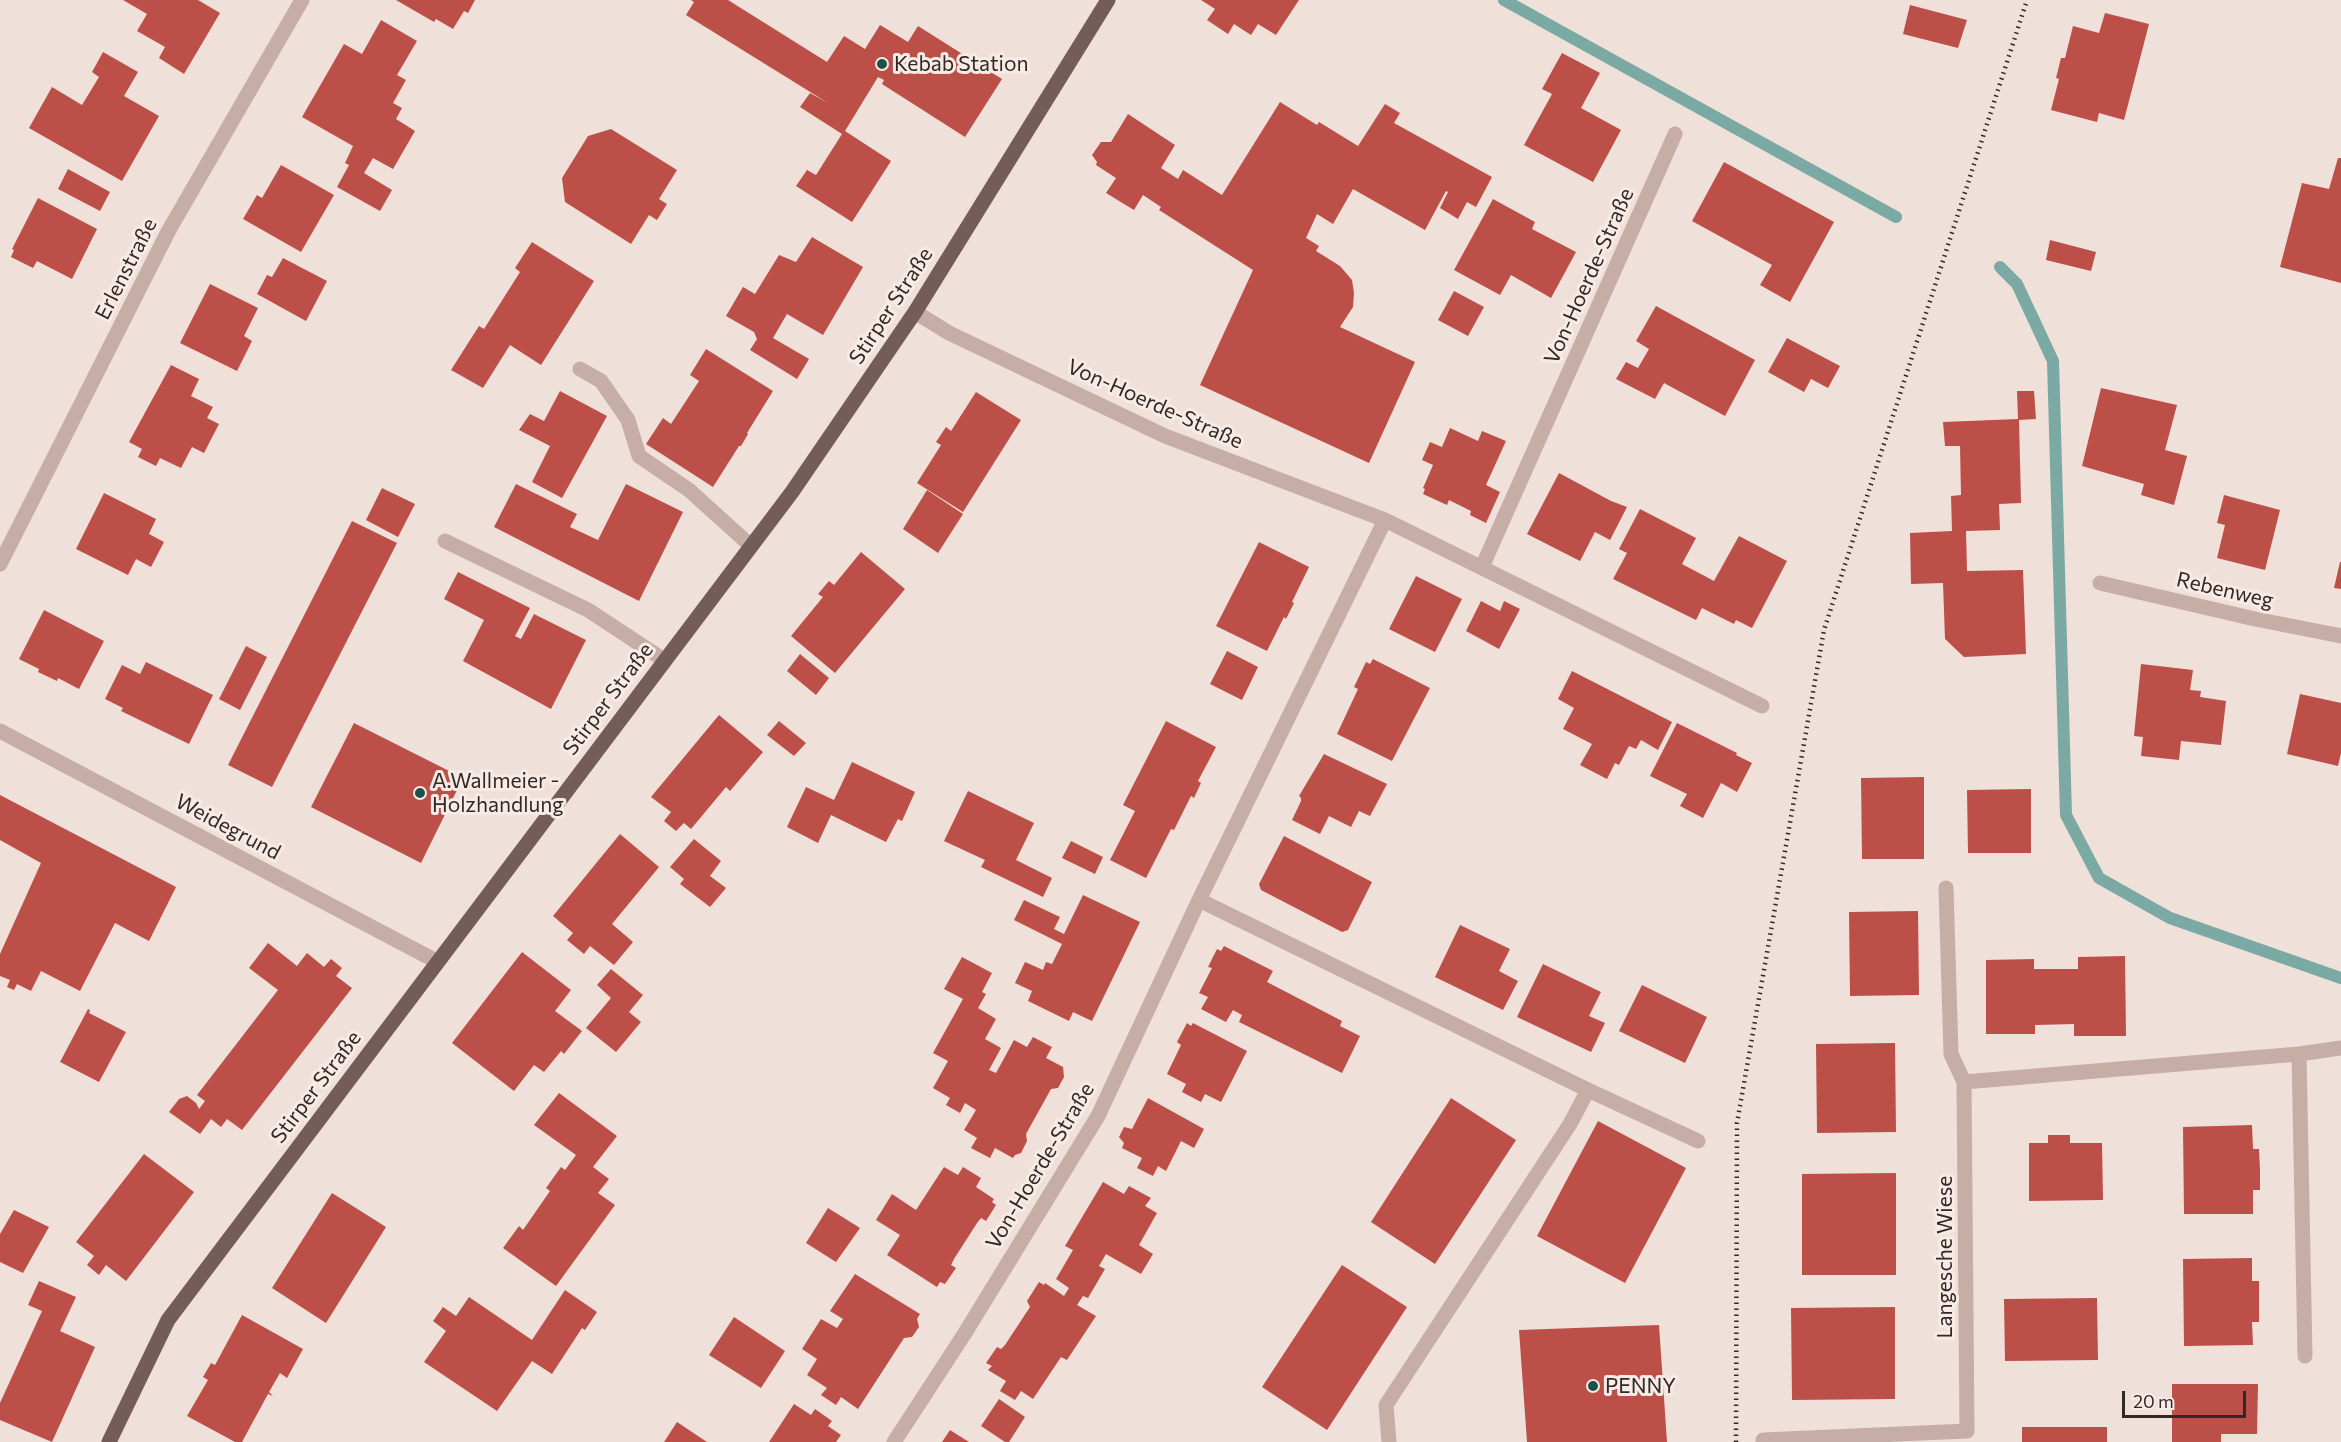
<!DOCTYPE html>
<html>
<head>
<meta charset="utf-8">
<style>
	body { margin:0 }
	#map { position:relative; width:2341px; height:1442px; overflow:hidden; background:#efe0d9; font-family:Commissioner,sans-serif }
	canvas { display:block }
	.scale { position:absolute; left:2122px; top:1391px; width:124px; height:27px; box-sizing:border-box; border:3px solid #332826; border-top:0; padding-left:8px; font-size:18px; line-height:21px; white-space:nowrap; color:#332826; -webkit-text-stroke:4px #f7ebe5; paint-order:stroke }
</style>
</head>
<body>
<div id="map">
<canvas width="2341" height="1442"></canvas>
<div class="scale">20 m</div>
</div>
<script>
const ctx = document.querySelector('canvas').getContext('2d');
ctx.lineJoin = 'round';
const poly = rows => new Path2D(rows.map(r => 'M' + r).join(''));
function strokePath(path, color, width, dash) { ctx.strokeStyle = color; ctx.lineWidth = width; ctx.lineCap = dash ? 'butt' : 'round'; ctx.setLineDash(dash || []); ctx.stroke(path); }
function paint(path, color) { ctx.fillStyle = color; ctx.fill(path, 'evenodd'); }
function drawText(font, color, halo, rows, align = 'center') {
  ctx.font = font + ' Commissioner,sans-serif'; ctx.lineWidth = 6; ctx.setLineDash([]); ctx.textBaseline = 'middle'; ctx.strokeStyle = halo; ctx.fillStyle = color; for (const [text, x, y, turn = 0] of rows) {
    ctx.save(); ctx.translate(x, y); ctx.rotate((+turn || 0) * Math.PI / 180); ctx.textAlign = isNaN(turn) ? turn : align; if (halo) ctx.strokeText(text, 0, 0); ctx.fillText(text, 0, 0); ctx.restore();
  }
}
const stream = poly([
	[1504,0,1896,217],
	[2000,267,2017,284,2053,361,2066,815,2099,878,2170,918,2341,978]
]);
const building = poly([
	[123,0,198,0,220,13,184,74,159,58,165,47,137,31,147,14],
	[396,0,475,0,468,13,464,11,453,29,436,19,434,22],
	[691,0,728,0,827,62,844,36,865,49,880,25,908,42,918,26,1002,79,965,137,882,84,884,80,878,77,845,131,891,161,852,222,796,186,807,170,816,175,842,134,800,107,810,93,828,103,686,15,694,2],
	[1201,0,1299,0,1276,35,1258,24,1251,35,1234,24,1228,34,1207,20,1215,9],
	[1910,5,1967,20,1958,48,1903,34],
	[2105,13,2149,24,2124,120,2099,113,2097,122,2051,110,2059,79,2056,78,2061,58,2065,58,2073,26,2099,33],
	[381,20,417,41,397,75,406,80,393,103,402,108,396,119,415,131,393,169,373,158,364,173,392,190,380,211,337,187,349,165,345,163,353,146,302,117,344,44,362,54],
	[103,52,138,72,124,96,159,116,122,181,29,128,52,87,82,105,99,77,92,72],
	[1562,53,1600,73,1581,108,1621,130,1593,182,1524,145,1552,94,1542,89],
	[1280,102,1317,125,1319,122,1358,146,1385,104,1400,113,1394,123,1492,177,1476,207,1467,202,1458,219,1440,208,1448,192,1446,191,1425,230,1353,189,1333,224,1317,214,1306,238,1319,246,1316,251,1340,266,1352,280,1354,293,1353,307,1340,327,1415,362,1369,463,1200,385,1253,270,1159,210,1161,207,1143,195,1134,210,1106,193,1116,178,1096,165,1097,162,1092,155,1101,142,1111,142,1128,114,1175,145,1161,168,1178,179,1183,170,1222,195],
	[611,129,677,170,659,199,667,204,657,220,649,215,631,244,565,202,562,178,588,136],
	[2338,158,2341,158,2341,283,2280,267,2302,183,2329,189],
	[1724,162,1834,222,1790,302,1760,285,1772,265,1692,221],
	[281,165,334,195,301,252,243,219,257,195,262,198],
	[68,169,110,192,100,211,58,189],
	[38,198,97,229,72,279,37,261,33,268,11,257,14,250,12,249],
	[1493,199,1535,222,1532,229,1576,252,1551,298,1511,275,1500,295,1454,270],
	[812,237,863,267,823,335,787,314,773,338,809,359,797,379,750,350,757,339,754,332,726,316,743,287,755,294,779,255,796,262],
	[2050,240,2096,252,2091,271,2046,260],
	[532,242,594,281,541,365,510,345,483,388,451,370,479,326,484,329,520,272,515,268],
	[283,258,327,281,306,321,257,294,267,275,272,277],
	[210,284,258,308,244,336,252,341,237,371,180,343],
	[1454,291,1484,307,1468,336,1438,320],
	[1656,306,1755,360,1725,416,1664,383,1655,399,1616,379,1626,362,1638,368,1649,349,1636,341],
	[1787,338,1840,366,1828,388,1811,379,1804,392,1768,372],
	[706,349,773,391,747,433,748,434,741,446,739,446,713,487,646,444,663,418,671,424,699,381,690,375],
	[171,365,199,379,191,396,213,407,207,418,219,424,204,453,192,447,181,468,160,458,156,466,138,457,142,449,129,442],
	[2101,388,2177,405,2165,450,2187,456,2174,505,2141,495,2144,484,2082,466],
	[560,391,607,416,562,498,532,482,550,446,519,430,530,414,544,421],
	[2017,391,2034,391,2036,419,2019,420,2021,503,1999,504,2000,530,1966,531,1967,571,2023,570,2026,654,1964,657,1945,639,1943,583,1911,584,1910,533,1952,531,1951,496,1961,495,1960,446,1945,446,1943,422,2018,419],
	[976,392,1021,420,963,512,917,483,941,445,936,442,946,427,951,431],
	[1450,428,1478,441,1482,431,1506,441,1486,485,1500,492,1486,523,1470,515,1471,511,1449,500,1447,505,1423,494,1425,489,1423,488,1433,465,1422,460,1430,442,1442,447],
	[1559,473,1611,501,1627,507,1610,540,1595,532,1580,561,1527,534],
	[516,484,577,514,570,527,598,540,626,484,683,512,639,601,494,527],
	[382,488,415,504,398,537,366,520],
	[927,490,963,514,938,553,903,529],
	[104,493,156,519,149,534,164,542,151,567,136,559,128,575,76,549],
	[2224,495,2280,510,2265,570,2217,558,2225,525,2217,523],
	[1640,509,1696,538,1682,564,1714,581,1739,536,1787,561,1752,628,1736,620,1734,624,1702,608,1696,620,1613,579,1627,553,1619,549],
	[352,521,397,543,272,787,228,765],
	[1259,542,1309,567,1292,602,1294,603,1286,619,1284,617,1267,651,1216,626],
	[861,552,905,589,835,673,791,636,823,597,818,594,829,581,834,585],
	[2340,562,2341,562,2341,589,2334,588],
	[458,572,530,608,515,636,521,639,534,614,586,640,551,709,463,661,484,620,444,599],
	[1416,576,1462,599,1435,652,1389,629],
	[1481,601,1500,611,1504,601,1520,609,1499,649,1466,631],
	[44,610,104,641,79,689,58,678,57,681,38,672,39,669,19,659],
	[246,646,267,657,240,710,219,699],
	[1227,651,1258,667,1242,700,1210,684],
	[800,654,829,678,816,695,787,671],
	[1373,659,1430,688,1392,761,1337,734,1358,689,1354,687,1366,662,1370,664],
	[146,662,213,695,189,744,121,711,123,708,105,699,122,665,140,674],
	[2141,664,2193,670,2190,690,2201,691,2200,697,2226,701,2221,745,2181,741,2179,760,2141,756,2143,737,2134,736],
	[1572,671,1672,722,1658,750,1641,740,1636,749,1629,746,1619,765,1615,763,1607,779,1580,765,1592,744,1563,729,1574,708,1558,699],
	[2300,694,2341,703,2341,753,2338,766,2287,754],
	[719,715,763,752,730,791,726,787,691,829,684,823,676,831,664,821,671,812,651,797],
	[779,721,806,743,794,756,767,735],
	[1166,721,1216,747,1198,781,1201,783,1194,798,1191,796,1174,830,1171,829,1146,878,1110,860,1135,811,1123,805],
	[354,723,463,778,421,863,311,807],
	[1677,723,1737,753,1736,755,1752,763,1737,792,1721,783,1703,818,1680,806,1687,794,1650,776],
	[1324,754,1387,784,1370,816,1359,811,1351,827,1329,816,1320,834,1292,820,1301,801,1301,798,1299,796],
	[852,762,915,792,902,821,898,819,886,842,831,815,818,843,787,827,806,787,834,800],
	[1924,777,1924,859,1862,859,1861,778],
	[2031,789,2031,853,1968,853,1967,790],
	[968,791,1034,823,1016,860,1052,878,1043,897,981,867,985,860,944,841],
	[0,795,176,887,149,941,115,923,80,991,41,971,31,991,17,984,14,990,7,987,10,980,0,976,0,954,41,863,0,840],
	[620,834,659,867,612,924,633,942,614,965,590,946,584,954,567,940,573,933,553,916],
	[1284,836,1372,882,1348,930,1342,932,1261,890,1259,884],
	[694,839,721,861,710,876,726,888,710,907,680,884,684,879,670,867],
	[1071,841,1103,857,1095,874,1062,858],
	[1083,895,1140,922,1092,1021,1073,1012,1069,1021,1028,1001,1032,991,1015,983,1025,962,1043,970,1046,962,1052,964,1062,944,1014,920,1024,900,1060,917,1054,929,1064,934],
	[1918,911,1919,995,1850,996,1849,912],
	[1460,925,1510,949,1499,971,1518,981,1503,1010,1435,977],
	[268,943,297,966,307,953,324,967,331,959,342,968,336,976,352,988,242,1130,227,1119,221,1127,211,1119,200,1134,169,1112,179,1099,187,1096,196,1103,199,1109,205,1101,197,1095,278,990,249,968],
	[1224,946,1273,971,1267,982,1342,1021,1340,1026,1360,1036,1342,1073,1239,1022,1242,1015,1233,1010,1226,1022,1201,1009,1208,997,1199,993,1212,968,1208,967,1217,949,1221,951],
	[522,952,571,990,555,1011,582,1031,564,1054,561,1051,544,1072,534,1065,514,1091,452,1043],
	[2125,956,2126,1036,2074,1036,2074,1024,2035,1025,2035,1034,1986,1034,1986,960,2034,959,2034,969,2078,969,2078,957],
	[962,957,992,973,982,992,986,994,978,1008,996,1019,985,1039,1001,1048,989,1070,996,1073,1014,1040,1027,1047,1033,1037,1052,1047,1046,1058,1063,1067,1064,1077,1058,1088,1051,1089,1026,1134,1027,1141,1021,1153,1015,1155,1013,1158,995,1148,990,1158,971,1148,977,1138,964,1130,976,1110,965,1103,960,1113,946,1105,950,1098,933,1088,948,1061,933,1053,963,999,944,989],
	[1543,964,1601,992,1589,1016,1605,1023,1591,1052,1517,1017],
	[611,969,643,995,629,1012,641,1022,616,1052,586,1028,611,998,597,985],
	[1642,985,1707,1017,1685,1063,1619,1031],
	[88,1009,90,1010,89,1013,126,1032,99,1082,60,1062],
	[1187,1023,1191,1026,1193,1023,1247,1051,1221,1102,1205,1094,1201,1102,1182,1092,1186,1084,1167,1074,1181,1045,1177,1042],
	[1895,1043,1896,1132,1817,1133,1816,1044],
	[559,1093,617,1136,593,1167,609,1179,598,1193,615,1205,556,1286,503,1248,519,1226,523,1230,550,1191,546,1188,561,1167,565,1170,576,1155,534,1125],
	[1148,1098,1204,1129,1194,1148,1181,1141,1166,1171,1158,1166,1153,1176,1137,1168,1142,1158,1122,1148,1124,1143,1119,1137,1124,1127,1132,1129],
	[1451,1098,1516,1140,1435,1264,1371,1222],
	[1598,1121,1686,1168,1625,1283,1537,1236],
	[2252,1125,2253,1149,2259,1149,2260,1170,2260,1190,2253,1190,2253,1214,2184,1214,2183,1127],
	[2048,1135,2070,1135,2070,1143,2102,1143,2103,1200,2029,1201,2029,1143,2048,1143],
	[144,1154,194,1192,126,1281,106,1265,99,1275,87,1265,94,1256,76,1242],
	[944,1167,958,1175,963,1167,981,1178,976,1187,994,1199,992,1202,996,1205,986,1221,981,1218,977,1223,954,1259,951,1265,956,1268,945,1284,940,1282,937,1287,887,1255,900,1235,876,1220,892,1194,916,1210],
	[1896,1173,1896,1275,1802,1275,1802,1174],
	[1103,1182,1124,1194,1129,1186,1151,1198,1145,1206,1157,1213,1139,1245,1153,1254,1141,1274,1106,1254,1099,1266,1105,1269,1088,1298,1083,1296,1077,1305,1096,1316,1067,1360,1061,1357,1033,1399,1021,1391,1015,1400,1000,1391,1006,1381,988,1370,992,1366,986,1363,997,1347,1001,1349,1005,1345,1030,1307,1027,1301,1039,1282,1044,1285,1045,1283,1064,1296,1069,1288,1056,1279,1073,1250,1065,1246],
	[332,1193,386,1227,326,1323,272,1288],
	[828,1208,860,1228,836,1262,806,1243],
	[14,1210,49,1227,23,1273,0,1262,0,1234],
	[2252,1258,2252,1281,2259,1281,2259,1322,2252,1322,2253,1345,2184,1346,2183,1259],
	[1342,1265,1407,1307,1327,1430,1262,1387],
	[855,1274,920,1314,917,1319,919,1327,912,1337,904,1338,858,1409,841,1397,836,1405,821,1395,827,1388,807,1375,817,1359,802,1349,821,1319,837,1328,843,1319,830,1311],
	[39,1281,76,1297,60,1331,95,1347,52,1442,0,1420,0,1403,42,1311,28,1305],
	[565,1290,597,1312,585,1330,582,1328,552,1374,532,1361,497,1411,424,1362,446,1331,433,1321,443,1307,456,1316,469,1297,532,1340],
	[2097,1298,2098,1360,2005,1361,2004,1299],
	[1895,1307,1895,1399,1792,1400,1791,1308],
	[242,1315,303,1349,287,1378,280,1373,269,1392,273,1396,268,1394,242,1442,235,1442,187,1416,208,1380,203,1377,211,1363,215,1365],
	[734,1317,785,1351,761,1388,709,1355],
	[1659,1325,1667,1442,1527,1442,1519,1330],
	[2172,1384,2258,1384,2257,1434,2221,1434,2221,1442,2172,1442],
	[999,1399,1025,1417,1009,1442,1005,1442,981,1426],
	[794,1404,811,1415,815,1409,832,1421,828,1426,841,1435,836,1442,769,1442],
	[677,1422,707,1442,664,1442],
	[2022,1427,2107,1427,2107,1442,2022,1442],
	[950,1430,969,1442,942,1442]
]);
const minor = poly([
	[580,369,601,381,628,420,639,456,689,490,751,546],
	[1385,520,1762,706],
	[445,541,588,610,664,660],
	[0,564,169,230,302,0],
	[1482,567,1675,134],
	[2100,583,2255,619,2341,636],
	[0,731,436,961],
	[1946,888,1951,1054,1964,1082],
	[1199,900,1588,1090,1698,1141],
	[2299,1054,2305,1356],
	[1763,1440,1967,1431,1964,1082,2299,1054,2341,1048],
	[894,1442,965,1333,1098,1116,1199,900,1385,520,1165,436,949,333,915,312],
	[1389,1442,1386,1405,1570,1124,1588,1090]
]);
const major = poly([
	[109,1442,168,1320,792,492,915,312,1108,0]
]);
const rail = poly([
	[1736,1442,1737,1123,1824,630,2027,0]
]);
const markers = [
	[882,64,6,"#1f514b"],
	[420,793,6,"#1f514b"],
	[1593,1386,6,"#1f514b"]
];
const poiNames = [
	["Kebab Station",894,64],
	["A.Wallmeier -",432,781],
	["Holzhandlung",432,805],
	["PENNY",1605,1386]
];
const streetNames = [
	["Erlenstraße",126,269,-63],
	["Von-Hoerde-Straße",1589,276,-66],
	["Stirper Straße",891,306,-57],
	["Von-Hoerde-Straße",1155,404,24],
	["Rebenweg",2225,590,13],
	["Stirper Straße",608,699,-53],
	["Weidegrund",228,827,28],
	["Stirper Straße",316,1087,-53],
	["Von-Hoerde-Straße",1040,1166,-59],
	["Langesche Wiese",1945,1257,-90]
];
strokePath(stream, '#7aaaa3', 12);
paint(building, '#bd4f49');
strokePath(minor, '#c6aea6', 15);
strokePath(major, '#745c58', 15);
strokePath(rail, '#332826', 4.5, [1.5, 4.5]);
for (const [x, y, r, color] of markers) { const dot = new Path2D(); dot.arc(x, y, r, 0, 2 * Math.PI); ctx.fillStyle = color; ctx.fill(dot); strokePath(dot, '#f7ebe5', 2); }
drawText('21px', '#332826', '#f7ebe5', poiNames, 'left');
drawText('21px', '#332826', '#f7ebe5', streetNames);
</script>
</body>
</html>
